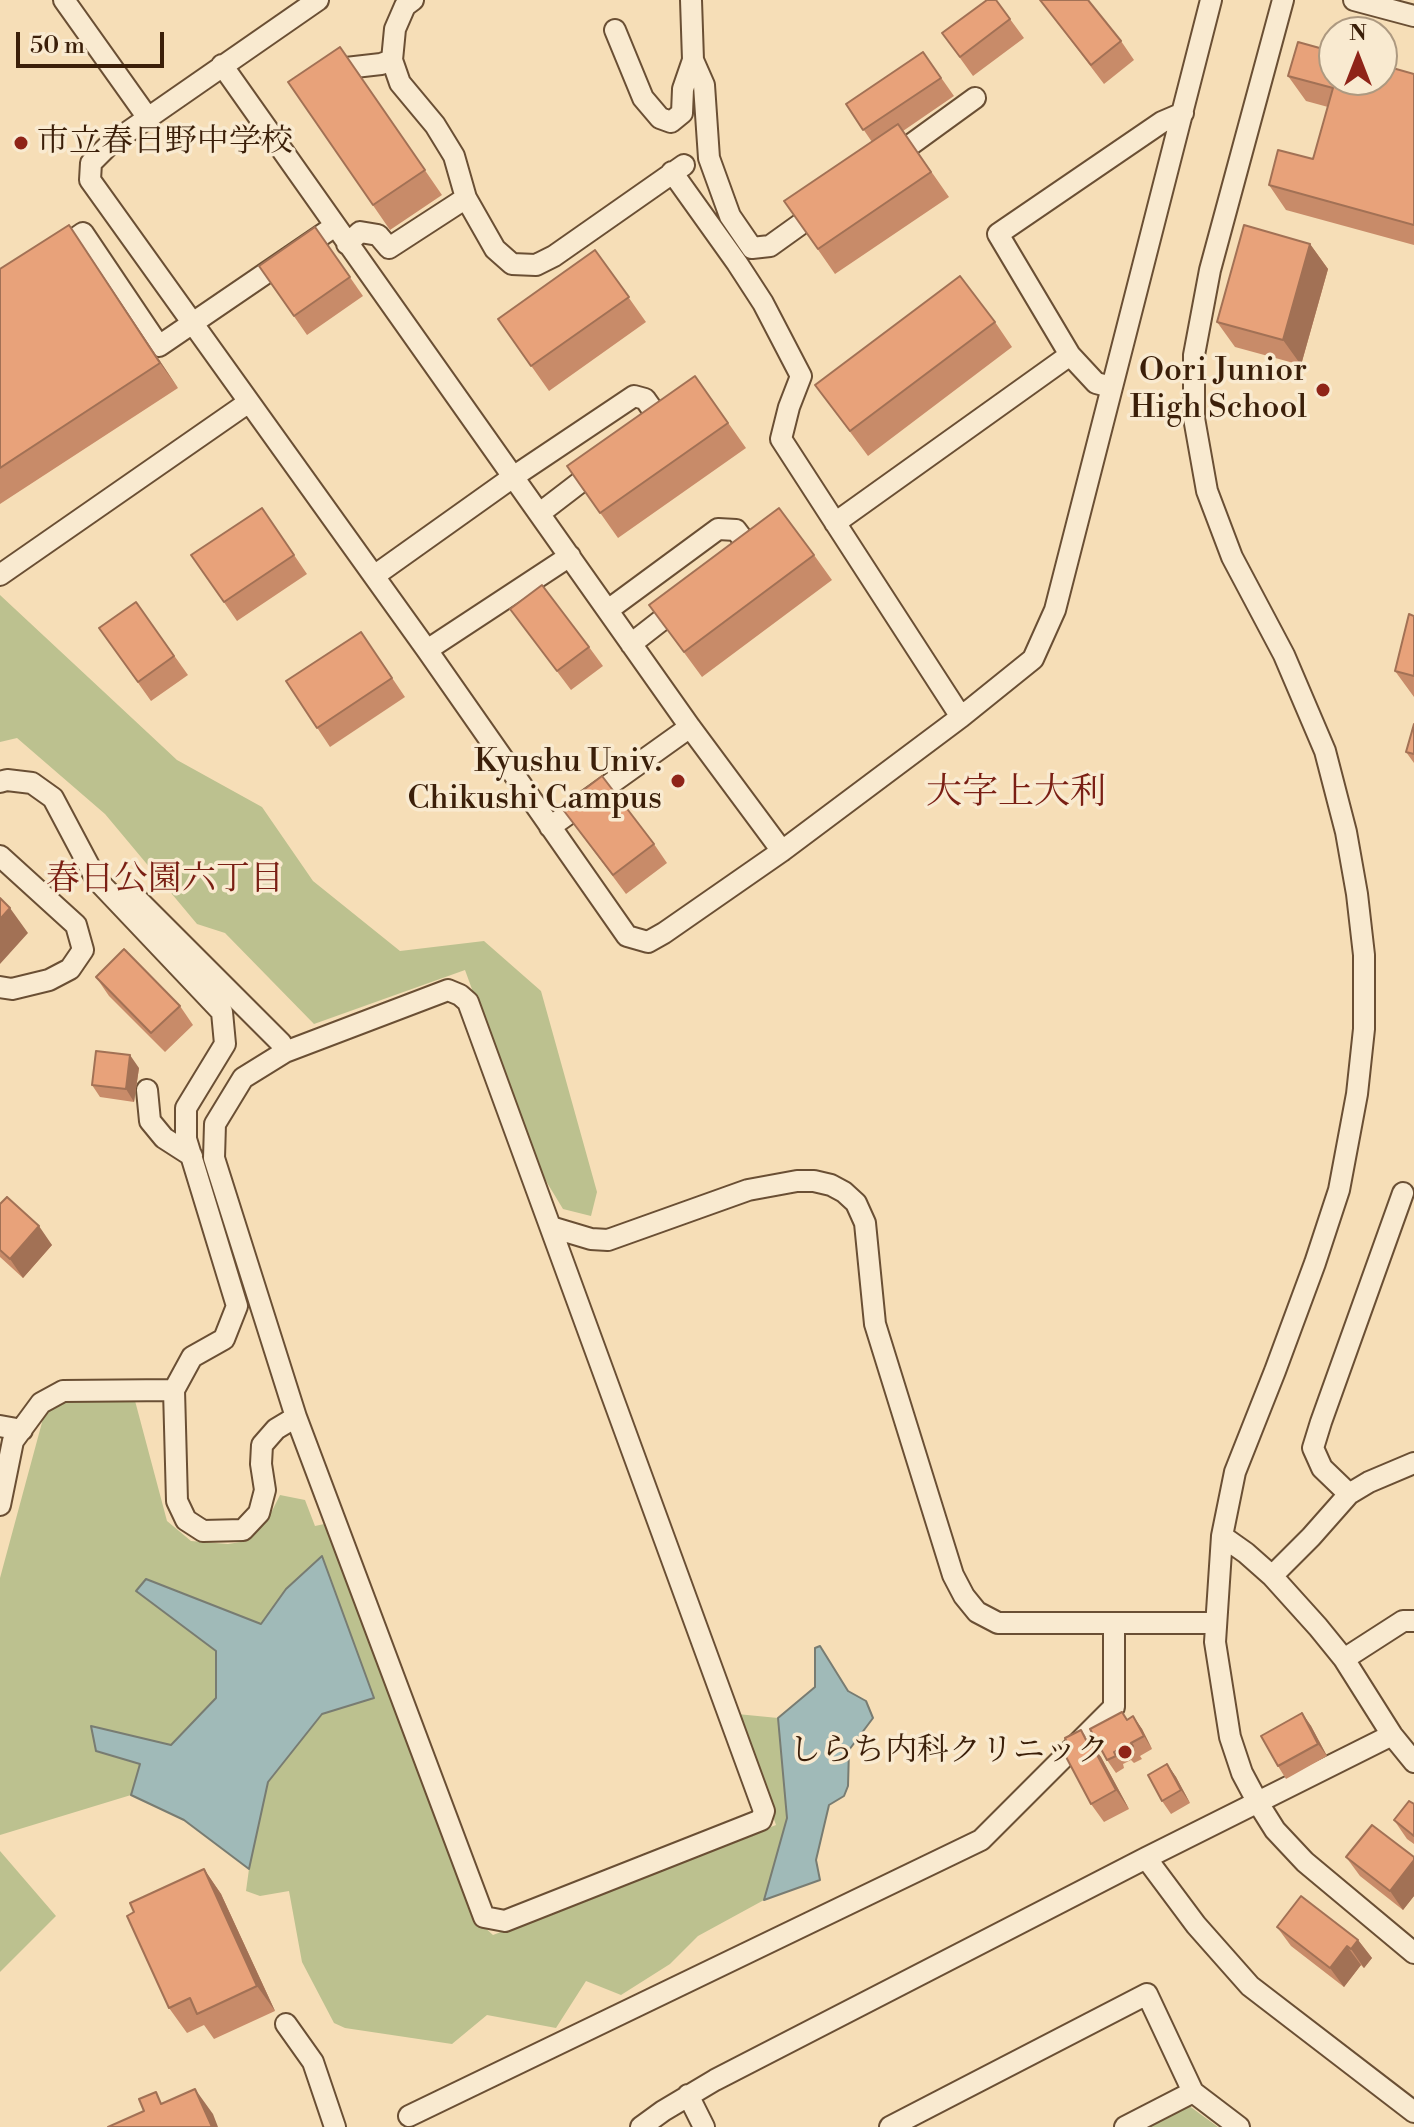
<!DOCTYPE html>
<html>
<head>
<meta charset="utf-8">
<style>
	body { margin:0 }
	#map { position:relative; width:1414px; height:2127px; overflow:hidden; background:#f6deb7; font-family:"Libre Bodoni",serif }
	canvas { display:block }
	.north { position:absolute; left:1318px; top:16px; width:80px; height:80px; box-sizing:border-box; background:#f9ead0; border:2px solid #ad9980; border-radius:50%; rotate:0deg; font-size:22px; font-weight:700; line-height:32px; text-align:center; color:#3b1f09 }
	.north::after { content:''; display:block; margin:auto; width:28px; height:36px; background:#8f2418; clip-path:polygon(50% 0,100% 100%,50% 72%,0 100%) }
	.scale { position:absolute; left:16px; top:32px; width:148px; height:36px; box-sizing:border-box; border:4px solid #3b1f09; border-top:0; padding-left:10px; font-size:24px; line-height:28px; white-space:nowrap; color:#3b1f09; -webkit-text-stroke:6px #f9ead0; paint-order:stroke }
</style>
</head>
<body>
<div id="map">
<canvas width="1414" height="2127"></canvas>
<div class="north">N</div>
<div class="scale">50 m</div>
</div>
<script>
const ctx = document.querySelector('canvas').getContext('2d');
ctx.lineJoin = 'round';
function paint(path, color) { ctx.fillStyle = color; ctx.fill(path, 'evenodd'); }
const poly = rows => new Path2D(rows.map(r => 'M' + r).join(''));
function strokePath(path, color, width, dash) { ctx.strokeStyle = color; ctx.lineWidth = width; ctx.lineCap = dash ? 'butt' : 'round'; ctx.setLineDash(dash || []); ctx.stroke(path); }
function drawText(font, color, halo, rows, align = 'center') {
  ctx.font = font + ' "Libre Bodoni","Noto Serif JP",serif'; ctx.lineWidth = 7; ctx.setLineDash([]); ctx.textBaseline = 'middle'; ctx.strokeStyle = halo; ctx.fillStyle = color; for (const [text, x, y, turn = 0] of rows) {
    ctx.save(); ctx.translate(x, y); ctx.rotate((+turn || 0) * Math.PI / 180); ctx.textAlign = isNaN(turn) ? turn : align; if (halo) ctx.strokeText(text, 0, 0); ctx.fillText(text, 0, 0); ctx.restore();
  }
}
const green = poly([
	[0,595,177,760,262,807,313,881,400,951,484,941,541,991,597,1192,591,1216,563,1209,535,1163,465,970,314,1024,225,933,197,924,105,814,17,738,0,742],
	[134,1397,167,1521,191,1541,228,1544,247,1541,272,1511,280,1495,305,1500,315,1526,329,1523,471,1915,493,1935,776,1825,737,1714,778,1718,787,1818,764,1900,698,1936,670,1964,621,1995,586,1981,556,2028,487,2015,452,2044,345,2028,334,2023,302,1962,289,1891,260,1896,246,1891,249,1869,268,1782,322,1714,286,1589,261,1625,146,1579,136,1591,217,1651,217,1698,171,1745,96,1751,140,1764,131,1795,0,1835,0,1578,44,1415,66,1398],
	[0,1851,56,1916,0,1972],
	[1188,2105,1218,2127,1145,2127]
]);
const water = poly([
	[322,1556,374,1698,322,1714,268,1782,249,1869,184,1820,131,1795,140,1764,96,1751,91,1726,171,1745,216,1698,216,1651,136,1591,146,1579,261,1624,286,1589,322,1556],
	[820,1646,848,1691,866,1701,873,1718,849,1750,848,1786,844,1796,829,1805,816,1860,820,1880,764,1900,787,1818,778,1718,815,1687,815,1648,820,1646]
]);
const minor = poly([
	[64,0,148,118],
	[318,0,109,145,91,163,90,180,427,650,627,936,648,942,664,933,782,851,961,717,1033,659,1055,610,1211,0],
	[413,0,405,6,395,29,392,60,400,83,435,125,454,156,466,198,495,249,512,264,536,265,554,256,684,165],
	[691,0,693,60,704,85,709,158,730,216,752,248,770,246,823,208],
	[1283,0,1210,270,1194,355,1194,418,1207,491,1232,557,1284,655,1325,751,1346,832,1357,894,1364,955,1364,1029,1357,1094,1339,1190,1315,1263,1275,1371,1235,1472,1222,1536,1215,1642,1230,1737,1242,1773,1258,1803,1275,1830,1305,1862,1414,1953],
	[1354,0,1414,16],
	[615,30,643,98,660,118,671,122,682,113,683,89,693,60],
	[222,65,690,727,782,851],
	[346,68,381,64,392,60],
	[891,159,975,98],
	[672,172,737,263,763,303,801,376,789,407,781,439,961,717],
	[347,244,360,232,378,235,389,248,466,198],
	[57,251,83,233,159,346,335,226],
	[1111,387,1096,383,1070,355,998,234,1162,122,1183,113],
	[540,513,600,467],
	[835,523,1070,355],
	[0,575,249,402],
	[374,576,513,477,634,396,645,399,657,416,657,423,651,428],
	[608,610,718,529,736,530,745,542,746,554,740,558],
	[631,644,681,605],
	[427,650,570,556],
	[0,782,7,780,32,783,53,798,96,879,222,1012,225,1044,186,1108,186,1139,237,1306,224,1339,192,1357,174,1390],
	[550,827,690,727],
	[0,856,76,925,83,950,70,969,49,980,12,989,0,987],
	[115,899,134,896,281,1043,285,1052],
	[147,1090,150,1121,164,1138,192,1156],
	[551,1227,591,1239,608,1240,748,1190,797,1181,814,1181,831,1185,844,1192,856,1203,865,1223,875,1324,953,1575,964,1596,977,1612,998,1623,1216,1623],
	[0,1426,22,1430],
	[1349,1494,1322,1468,1313,1448,1321,1422,1403,1193],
	[0,1505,13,1441,41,1403,63,1391,174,1390,177,1501,186,1520,203,1531,243,1530,259,1513,265,1490,261,1464,262,1445,276,1429,296,1417,484,1917,505,1921,761,1820,764,1811,468,1002,460,995,448,990,285,1052,243,1078,215,1124,214,1158,296,1417],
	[1222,1536,1246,1553,1272,1576,1311,1537,1349,1494,1369,1482,1414,1463],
	[1272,1576,1318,1627,1344,1659,1392,1735,1414,1762],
	[1344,1659,1403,1621,1414,1621],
	[1146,1858,1196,1925,1250,1986,1414,2112],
	[286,2024,313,2062,335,2127],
	[688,2095,704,2127],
	[409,2116,981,1840,1114,1707,1114,1624],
	[641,2127,663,2111,715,2080,1146,1858,1392,1735],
	[890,2127,1147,1994,1193,2092,1239,2127],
	[1125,2127,1193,2092]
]);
const wall = poly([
	[996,0,1024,38,973,76,942,33],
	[1040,0,1121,41,1134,60,1104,84],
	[340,47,442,195,390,230,288,82],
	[923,52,954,96,903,131,949,197,835,274,784,201,872,142,846,104],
	[1414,74,1414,245,1286,210,1269,185,1313,159,1328,107,1306,101,1288,76],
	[69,225,178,388,0,504,0,269],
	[315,227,363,296,307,335,259,266],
	[1310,244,1328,269,1301,365,1235,347,1217,322],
	[595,250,646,322,549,391,498,319],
	[995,322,1012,347,868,456,815,385],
	[695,376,746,448,618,538,567,466],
	[262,508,307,574,237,621,191,555],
	[814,555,832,580,702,677,649,605],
	[136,602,188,675,151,701,99,628],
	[510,609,589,647,603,666,571,690],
	[1414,616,1414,697,1395,671],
	[361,632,405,697,330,747,286,681],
	[1414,724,1414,763,1406,752],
	[561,807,654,844,667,863,626,894],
	[96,977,180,1006,193,1025,165,1052,109,996],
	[139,1068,134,1102,100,1097,92,1085],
	[0,1204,52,1245,23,1278,0,1257],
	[1302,1713,1311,1726,1327,1756,1286,1779,1278,1766],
	[1133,1716,1142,1729,1152,1749,1140,1756,1142,1759,1134,1763,1131,1760,1123,1764,1124,1768,1116,1773,1107,1760],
	[1087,1739,1101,1757,1129,1809,1104,1822,1091,1804,1068,1754],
	[1167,1764,1176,1777,1190,1803,1171,1814,1162,1801],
	[1414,1804,1414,1844,1407,1839,1394,1820],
	[1346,1857,1414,1857,1414,1896,1403,1910,1360,1876],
	[204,1869,221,1894,275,2011,214,2039,204,2025,187,2033,169,2008,134,1912],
	[1277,1927,1358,1940,1372,1958,1364,1968,1361,1965,1344,1987,1291,1946]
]);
const shadedWall = poly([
	[69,225,86,250,178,388,160,363],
	[1310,244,1328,269,1301,365,1283,340],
	[10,908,28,933,0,964,0,919],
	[130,1055,139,1068,134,1102,126,1089],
	[39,1226,52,1245,23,1278,10,1259],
	[1302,1713,1311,1726,1327,1756,1318,1744],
	[1133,1716,1142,1729,1152,1749,1144,1736],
	[1081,1730,1101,1757,1129,1809,1116,1790],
	[1167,1764,1176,1777,1190,1803,1181,1790],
	[1414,1860,1414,1896,1403,1910,1390,1891],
	[204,1869,221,1894,275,2011,257,1986],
	[1358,1940,1372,1958,1364,1968,1351,1949],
	[1347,1946,1361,1965,1344,1987,1330,1968],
	[195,2089,213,2114,218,2127,212,2127]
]);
const building = poly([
	[987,0,996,0,1010,19,960,57,942,33,987,0],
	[1040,0,1088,0,1121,41,1091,65,1040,0],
	[1298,42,1334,52,1334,80,1382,80,1382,65,1414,74,1414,225,1269,185,1278,150,1313,159,1333,88,1288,76,1298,42],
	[340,47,425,170,373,205,288,82,340,47],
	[923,52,941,78,863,130,846,104,923,52],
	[898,124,931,172,818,249,784,201,898,124],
	[69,225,160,363,0,468,0,269,69,225],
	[1244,225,1310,244,1283,340,1217,322,1244,225],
	[315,227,350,277,294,316,259,266,315,227],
	[595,250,629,297,531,366,498,319,595,250],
	[960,276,995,322,850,431,815,385,960,276],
	[695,376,728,423,600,513,567,466,695,376],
	[262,508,294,555,224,602,191,555,262,508],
	[779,508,814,555,684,652,649,605,779,508],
	[542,585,589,647,557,671,510,609,542,585],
	[136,602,174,656,138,682,99,628,136,602],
	[1409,614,1414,616,1414,676,1395,671,1409,614],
	[361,632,392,678,317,728,286,681,361,632],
	[1414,724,1414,754,1406,752,1414,724],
	[602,776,654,844,613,875,561,807,602,776],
	[0,898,10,908,0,919,0,898],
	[124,949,180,1006,151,1033,96,977,124,949],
	[96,1051,130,1055,126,1089,92,1085,96,1051],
	[7,1197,39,1226,10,1259,0,1250,0,1204,7,1197],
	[1122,1712,1127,1720,1133,1716,1144,1736,1131,1743,1133,1746,1125,1750,1123,1747,1114,1752,1116,1756,1107,1760,1090,1729,1122,1712],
	[1302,1713,1318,1744,1278,1766,1261,1736,1302,1713],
	[1081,1730,1086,1740,1088,1738,1116,1790,1091,1804,1065,1755,1068,1754,1065,1747,1068,1745,1065,1738,1081,1730],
	[1167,1764,1181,1790,1162,1801,1148,1775,1167,1764],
	[1409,1801,1414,1804,1414,1836,1394,1820,1409,1801],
	[1372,1825,1414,1857,1414,1860,1390,1891,1346,1857,1372,1825],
	[204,1869,257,1986,197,2014,190,1998,169,2008,127,1916,134,1912,130,1903,204,1869],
	[1301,1896,1358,1940,1351,1949,1347,1946,1330,1968,1277,1927,1301,1896],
	[195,2089,212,2127,108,2127,144,2111,139,2099,156,2092,161,2104,195,2089]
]);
const markers = [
	[21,143,8,"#8f2418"],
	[1323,390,8,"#8f2418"],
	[678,781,8,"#8f2418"],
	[1125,1752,8,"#8f2418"]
];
const poiNames = [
	["市立春日野中学校",37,143,"left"],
	["Oori Junior",1307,372],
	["High School",1307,409],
	["Kyushu Univ.",662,763],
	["Chikushi Campus",662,800],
	["しらち内科クリニック",1109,1752]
];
const neighbourhoodNames = [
	["春日公園六丁目",165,881]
];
const quarterNames = [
	["大字上大利",1016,794]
];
paint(green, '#bcc18f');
paint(water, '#a0bab8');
strokePath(water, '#787c72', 2);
strokePath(minor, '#6a4f34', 24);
strokePath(minor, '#f9ead0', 20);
paint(wall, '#c88b69');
paint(shadedWall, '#a27155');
paint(building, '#e8a27a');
strokePath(building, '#a27155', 2);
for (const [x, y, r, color] of markers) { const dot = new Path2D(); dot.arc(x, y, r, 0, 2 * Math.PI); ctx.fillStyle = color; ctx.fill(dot); strokePath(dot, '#f9ead0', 3); }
drawText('32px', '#3b1f09', '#f9ead0', poiNames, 'right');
drawText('34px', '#7a1f14', '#f9ead0', neighbourhoodNames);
drawText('36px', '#7a1f14', '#f9ead0', quarterNames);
</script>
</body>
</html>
